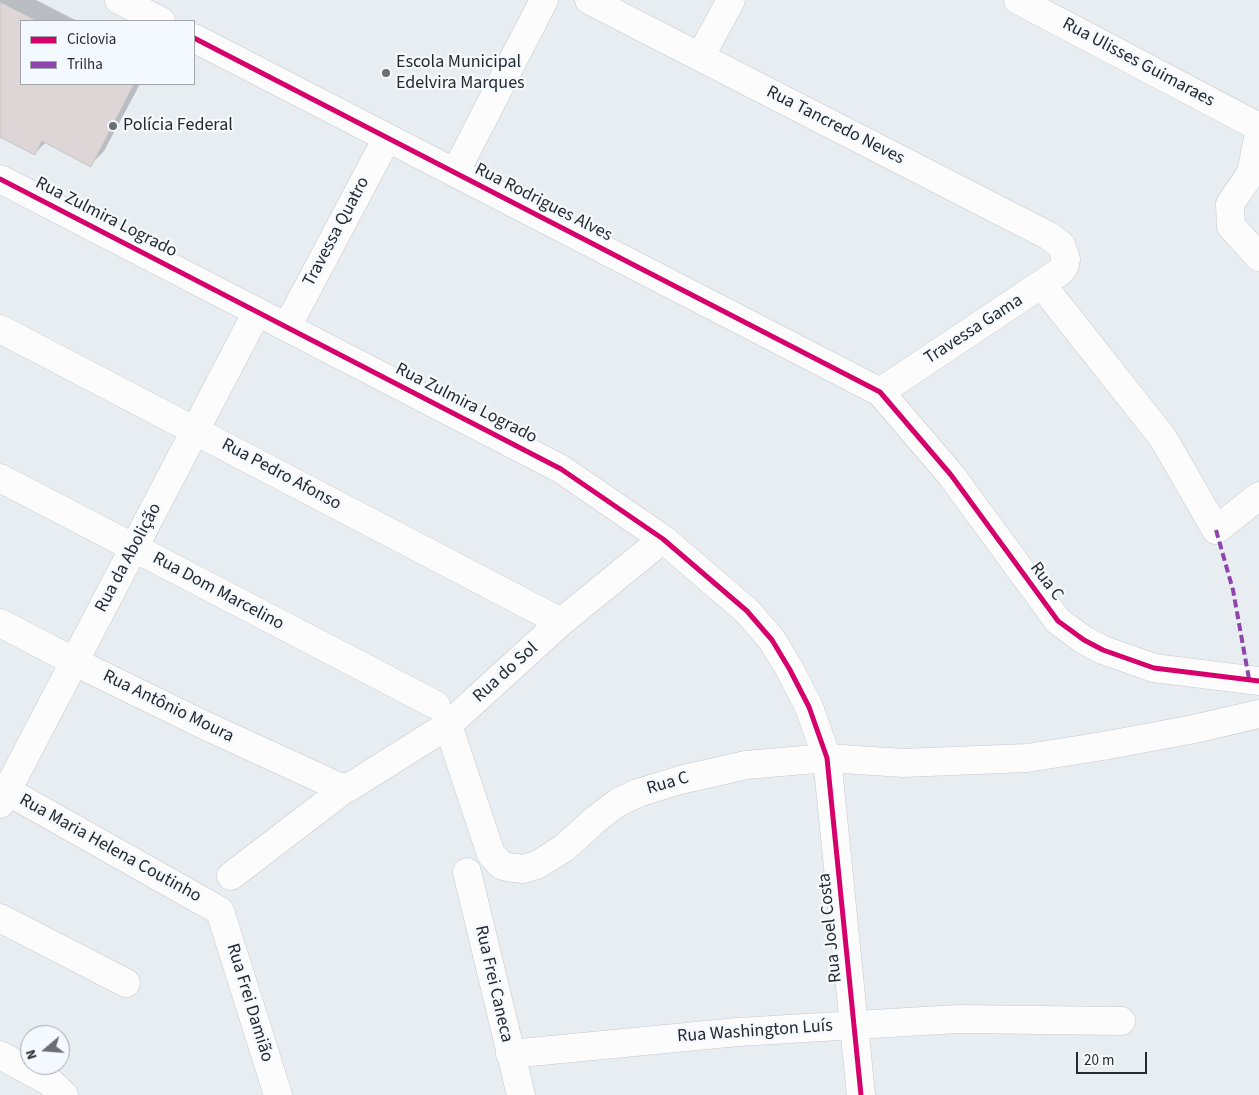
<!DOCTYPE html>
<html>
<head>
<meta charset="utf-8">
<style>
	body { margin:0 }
	#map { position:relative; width:1259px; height:1095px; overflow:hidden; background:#e8edf2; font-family:"Source Sans 3",sans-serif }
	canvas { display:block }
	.legend { position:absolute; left:20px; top:20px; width:175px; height:65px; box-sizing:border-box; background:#f4f9ff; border:1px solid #a2a6ab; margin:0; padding:6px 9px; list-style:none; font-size:15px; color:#272a2d }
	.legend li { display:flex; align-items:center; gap:10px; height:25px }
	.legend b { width:25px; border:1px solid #a2a6ab }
	.north { position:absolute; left:20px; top:1025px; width:50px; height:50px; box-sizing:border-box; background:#f4f9ff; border:1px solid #a2a6ab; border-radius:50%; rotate:252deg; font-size:14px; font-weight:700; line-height:20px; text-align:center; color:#272a2d }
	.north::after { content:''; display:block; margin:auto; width:18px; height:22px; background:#6b6e72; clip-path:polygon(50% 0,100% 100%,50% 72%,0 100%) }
	.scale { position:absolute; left:1076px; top:1052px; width:71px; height:22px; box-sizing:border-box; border:2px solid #272a2d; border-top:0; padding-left:6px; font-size:15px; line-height:18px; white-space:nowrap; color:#272a2d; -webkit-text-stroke:4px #f4f9ff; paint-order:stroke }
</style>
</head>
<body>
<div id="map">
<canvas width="1259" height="1095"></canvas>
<ul class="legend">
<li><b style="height:6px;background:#d6006c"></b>Ciclovia</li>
<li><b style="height:6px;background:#8e44ad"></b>Trilha</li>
</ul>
<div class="north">N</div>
<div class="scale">20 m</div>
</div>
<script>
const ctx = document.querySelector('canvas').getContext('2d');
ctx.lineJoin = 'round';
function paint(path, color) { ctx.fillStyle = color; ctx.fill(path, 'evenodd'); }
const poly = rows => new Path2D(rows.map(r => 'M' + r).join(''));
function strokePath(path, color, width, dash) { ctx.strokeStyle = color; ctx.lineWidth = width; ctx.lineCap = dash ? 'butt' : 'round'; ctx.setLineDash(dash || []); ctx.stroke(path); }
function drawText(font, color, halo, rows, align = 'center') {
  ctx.font = font + ' "Source Sans 3",sans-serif'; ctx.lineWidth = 4.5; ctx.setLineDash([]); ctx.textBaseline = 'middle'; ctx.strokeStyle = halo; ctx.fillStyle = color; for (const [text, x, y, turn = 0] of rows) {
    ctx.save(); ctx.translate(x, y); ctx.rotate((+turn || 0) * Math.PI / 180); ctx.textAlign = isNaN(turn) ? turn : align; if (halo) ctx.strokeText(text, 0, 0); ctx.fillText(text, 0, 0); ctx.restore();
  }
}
const shadow = poly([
	[0,0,36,0,77,21,21,21,21,84,140,84,104,151,90,165,46,142,35,153,0,136]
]);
const building = poly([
	[0,2,37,21,21,21,21,84,134,84,91,167,42,141,35,155,0,137,0,2]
]);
const minor = poly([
	[119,0,161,21],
	[589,0,1049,236,1061,245,1066,259,1065,265,1061,271,880,392],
	[1018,0,1259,127],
	[194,38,880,392,951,475,1058,621,1084,640,1103,650,1154,668,1259,681],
	[700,57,731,0],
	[1259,133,1251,173,1230,204,1231,226,1259,257],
	[455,173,544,0],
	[0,179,561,469,663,539,747,611,772,640,790,670,809,707,827,758,861,1095],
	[1042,285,1163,438,1216,530,1259,496],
	[287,327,387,138],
	[0,329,561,622],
	[0,478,436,705],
	[0,623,75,662,204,725,337,786,348,788,448,725,561,622,663,539],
	[448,725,491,854,501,865,507,867,523,869,537,865,564,848,595,820,617,803,638,793,680,780,746,765,827,758,903,763,1027,758,1103,746,1194,729,1259,714],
	[0,787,220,911,278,1095],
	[0,804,257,312],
	[467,872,521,1095],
	[231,876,346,788],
	[0,918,126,983],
	[510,1054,738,1032,958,1019,1121,1021],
	[0,1055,50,1082,64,1095]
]);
const quiet = poly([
	[1216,530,1233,590,1249,679]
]);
const cycleway = poly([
	[194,38,880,392,951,475,1058,621,1084,640,1103,650,1154,668,1259,681],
	[0,179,561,469,663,539,747,611,772,640,790,670,809,707,827,758,861,1095]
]);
const markers = [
	[386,73,5,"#6b6e72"],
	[113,126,5,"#6b6e72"]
];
const poiNames = [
	["Escola Municipal",396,63],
	["Edelvira Marques",396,84],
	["Polícia Federal",123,126]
];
const streetNames = [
	["Rua Ulisses Guimaraes",1138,63,28],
	["Rua Tancredo Neves",835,126,27],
	["Rua Rodrigues Alves",543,203,27],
	["Rua Zulmira Logrado",106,218,27],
	["Travessa Quatro",337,232,-62],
	["Travessa Gama",974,330,-33],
	["Rua Zulmira Logrado",466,404,27],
	["Rua Pedro Afonso",281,475,28],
	["Rua da Abolição",129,558,-62],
	["Rua C",1046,582,53],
	["Rua Dom Marcelino",218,592,28],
	["Rua do Sol",506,673,-42],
	["Rua Antônio Moura",168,707,26],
	["Rua C",668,784,-16],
	["Rua Maria Helena Coutinho",110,849,29],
	["Rua Joel Costa",831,928,-96],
	["Rua Frei Caneca",493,984,77],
	["Rua Frei Damião",249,1003,73],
	["Rua Washington Luís",755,1032,-4]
];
paint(shadow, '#0003');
paint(building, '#ded5d7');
strokePath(building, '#c4c4c6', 1);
strokePath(minor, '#c5c8cc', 29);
strokePath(minor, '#fcfcfd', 28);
strokePath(quiet, '#8e44ad', 4, [8, 4]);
strokePath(cycleway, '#d6006c', 5);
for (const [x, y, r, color] of markers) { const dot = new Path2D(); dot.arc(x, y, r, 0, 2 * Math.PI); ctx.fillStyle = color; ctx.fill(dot); strokePath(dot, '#f4f9ff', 2); }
drawText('18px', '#272a2d', '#f4f9ff', poiNames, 'left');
drawText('18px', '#272a2d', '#f4f9ff', streetNames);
</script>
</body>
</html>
